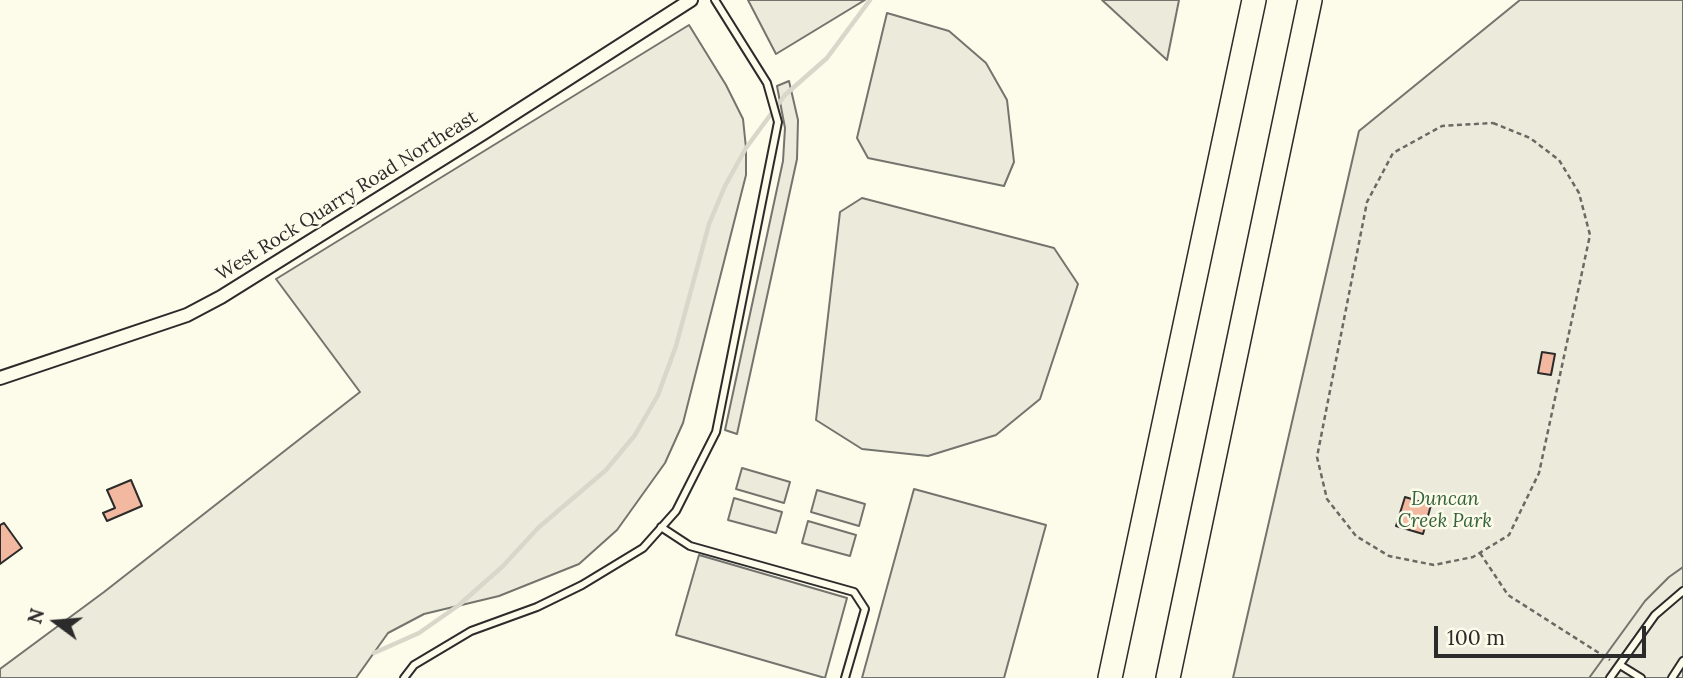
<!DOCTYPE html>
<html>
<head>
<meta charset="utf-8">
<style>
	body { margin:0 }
	#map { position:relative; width:1683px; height:678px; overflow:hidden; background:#fdfbea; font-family:Lora,serif }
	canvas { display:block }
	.north { position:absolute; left:21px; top:587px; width:70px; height:70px; -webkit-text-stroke:5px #fdfbea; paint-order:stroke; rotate:286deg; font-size:19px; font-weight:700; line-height:28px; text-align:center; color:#2b2b2b }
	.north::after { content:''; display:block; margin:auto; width:24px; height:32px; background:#2b2b2b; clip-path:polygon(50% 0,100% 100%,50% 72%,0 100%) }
	.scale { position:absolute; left:1434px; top:626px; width:212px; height:32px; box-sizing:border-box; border:4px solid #2b2b2b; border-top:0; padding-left:9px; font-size:21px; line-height:24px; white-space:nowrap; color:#2b2b2b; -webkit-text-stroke:5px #fdfbea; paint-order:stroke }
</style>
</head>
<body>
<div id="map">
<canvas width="1683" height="678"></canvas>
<div class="north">N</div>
<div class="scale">100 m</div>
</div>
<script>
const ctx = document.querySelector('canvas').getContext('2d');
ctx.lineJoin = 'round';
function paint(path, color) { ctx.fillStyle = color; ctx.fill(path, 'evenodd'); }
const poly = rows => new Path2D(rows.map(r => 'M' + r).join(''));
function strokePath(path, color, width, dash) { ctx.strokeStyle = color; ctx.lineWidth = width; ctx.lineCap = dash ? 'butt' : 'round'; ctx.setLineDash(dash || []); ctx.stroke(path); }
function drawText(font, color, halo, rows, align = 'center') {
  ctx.font = font + ' Lora,serif'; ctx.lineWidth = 5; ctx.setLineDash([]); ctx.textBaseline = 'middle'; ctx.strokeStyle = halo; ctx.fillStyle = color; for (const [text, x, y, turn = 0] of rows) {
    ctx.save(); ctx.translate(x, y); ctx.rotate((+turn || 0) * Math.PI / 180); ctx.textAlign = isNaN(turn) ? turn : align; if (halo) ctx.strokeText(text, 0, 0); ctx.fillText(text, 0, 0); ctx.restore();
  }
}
const green = poly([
	[748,0,865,0,776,54,748,0],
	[1102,0,1179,0,1167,60,1102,0],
	[1520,0,1683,0,1683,678,1233,678,1359,131,1520,0],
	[887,13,949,31,986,63,1007,100,1014,162,1004,186,868,158,857,138,887,13],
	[689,25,726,85,743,119,746,148,746,175,683,423,665,463,617,530,579,564,499,596,424,614,388,633,356,678,0,678,0,669,104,592,360,392,276,279,689,25],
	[862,198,1054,248,1078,284,1040,399,996,435,928,456,862,449,816,420,840,212,862,198],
	[742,468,790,482,784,503,736,489,742,468],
	[914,489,1046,525,1004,678,862,678,914,489],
	[817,490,865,504,859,526,811,512,817,490],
	[734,498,782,512,776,533,728,520,734,498],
	[808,521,856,535,850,556,802,543,808,521]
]);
const parking = poly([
	[789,81,798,120,797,159,737,434,725,430,783,161,785,128,777,86,789,81],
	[699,555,847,598,825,678,676,635,699,555],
	[1683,567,1683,678,1589,678,1645,601,1669,577,1683,567]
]);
const stream = poly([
	[374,653,419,633,459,605,503,566,538,528,606,470,635,435,658,395,676,346,709,224,725,186,746,148,785,95,827,58,870,0]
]);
const building = poly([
	[1542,352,1555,354,1551,375,1538,373,1542,352],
	[131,480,142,506,107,521,103,513,115,508,107,490,131,480],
	[1405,497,1431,505,1423,534,1396,526,1405,497],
	[4,523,22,548,0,564,0,525,4,523]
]);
const path = poly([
	[1493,123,1530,138,1559,160,1579,193,1590,235,1539,473,1509,535,1473,557,1434,565,1389,556,1356,536,1327,499,1317,457,1367,202,1393,153,1442,126,1493,123],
	[1480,553,1508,595,1610,660]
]);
const service = poly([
	[661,527,690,546,854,592,865,609,845,678],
	[1620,665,1641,678],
	[404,678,414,665,471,631,537,607,582,585,643,548,676,511,716,432,778,122,767,83,715,0],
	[1610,678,1655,615,1683,591],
	[1672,678,1683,661]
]);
const minor = poly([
	[0,378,187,315,221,297,482,134,691,0]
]);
const motorway = poly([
	[1110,678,1254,0],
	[1168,678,1310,0]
]);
const streetNames = [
	["West Rock Quarry Road Northeast",347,196,-32]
];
const parkNames = [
	["Duncan",1445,500],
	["Creek Park",1445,522]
];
paint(green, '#ecebdb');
strokePath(green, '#74746e', 2);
paint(parking, '#eceadb');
strokePath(parking, '#74746e', 2);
strokePath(stream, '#d8d7c9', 4.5);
paint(building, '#f2b8a0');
strokePath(building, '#2b2b2b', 2);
strokePath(service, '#2b2b2b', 10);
strokePath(minor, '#2b2b2b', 16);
strokePath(motorway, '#2b2b2b', 26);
strokePath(path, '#6a6964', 2.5, [5, 3.5]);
strokePath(service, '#fdfbea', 6);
strokePath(minor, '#fdfbea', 12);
strokePath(motorway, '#fdfbea', 23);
drawText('19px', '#2b2b2b', '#fdfbea', streetNames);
drawText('italic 19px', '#34623c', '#fdfbea', parkNames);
</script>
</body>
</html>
